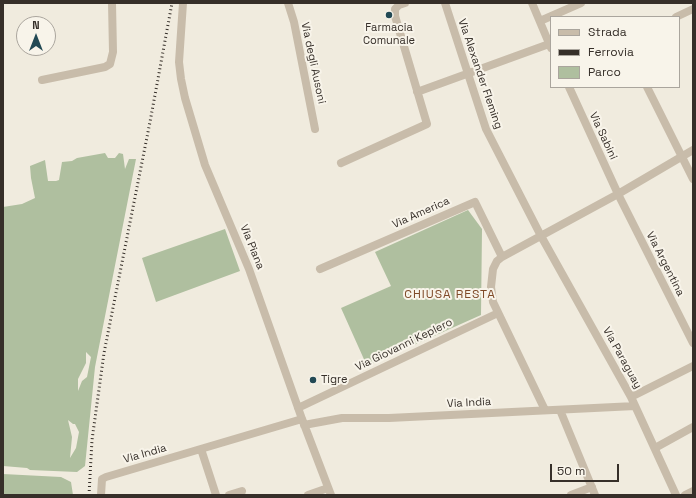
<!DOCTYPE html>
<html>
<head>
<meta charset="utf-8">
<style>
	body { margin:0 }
	#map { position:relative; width:696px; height:498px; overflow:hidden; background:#f0ebde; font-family:"Space Grotesk",sans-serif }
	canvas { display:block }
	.frame { position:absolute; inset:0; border:4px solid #362f29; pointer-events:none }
	.legend { position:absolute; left:550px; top:16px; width:130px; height:72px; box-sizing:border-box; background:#f8f4ea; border:1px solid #aaa59d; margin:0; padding:5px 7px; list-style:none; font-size:12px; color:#362f29 }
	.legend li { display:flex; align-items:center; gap:8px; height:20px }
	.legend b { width:20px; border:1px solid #aaa59d }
	.north { position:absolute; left:16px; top:16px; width:40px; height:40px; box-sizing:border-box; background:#f8f4ea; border:1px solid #aaa59d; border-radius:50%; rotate:0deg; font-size:11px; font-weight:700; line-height:16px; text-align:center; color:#362f29 }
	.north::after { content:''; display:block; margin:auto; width:14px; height:18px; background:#224954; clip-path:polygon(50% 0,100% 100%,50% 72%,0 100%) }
	.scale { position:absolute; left:550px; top:464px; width:69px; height:18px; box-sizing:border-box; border:2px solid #362f29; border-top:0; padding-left:5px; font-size:12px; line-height:14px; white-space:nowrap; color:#362f29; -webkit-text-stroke:3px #f8f4ea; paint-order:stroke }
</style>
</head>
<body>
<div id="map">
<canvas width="696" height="498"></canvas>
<div class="frame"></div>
<ul class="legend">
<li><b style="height:5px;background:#c8bcaa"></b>Strada</li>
<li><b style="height:5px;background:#362f29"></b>Ferrovia</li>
<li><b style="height:11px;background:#afbf9f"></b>Parco</li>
</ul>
<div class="north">N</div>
<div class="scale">50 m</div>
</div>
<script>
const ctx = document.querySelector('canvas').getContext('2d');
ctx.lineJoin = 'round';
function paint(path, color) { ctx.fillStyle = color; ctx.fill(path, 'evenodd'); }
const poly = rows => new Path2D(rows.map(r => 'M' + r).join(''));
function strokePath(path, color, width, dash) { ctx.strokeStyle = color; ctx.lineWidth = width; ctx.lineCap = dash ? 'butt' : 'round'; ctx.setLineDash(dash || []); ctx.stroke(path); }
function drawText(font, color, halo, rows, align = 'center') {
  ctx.font = font + ' "Space Grotesk",sans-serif'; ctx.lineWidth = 4; ctx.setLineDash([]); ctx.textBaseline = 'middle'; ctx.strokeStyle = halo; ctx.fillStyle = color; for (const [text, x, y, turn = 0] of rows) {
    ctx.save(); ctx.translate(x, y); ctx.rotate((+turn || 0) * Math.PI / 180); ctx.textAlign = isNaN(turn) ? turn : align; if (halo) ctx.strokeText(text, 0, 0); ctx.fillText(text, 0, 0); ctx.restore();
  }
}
const green = poly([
	[105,153,108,158,115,158,119,153,123,154,125,169,129,159,136,159,95,367,85,466,77,472,30,470,27,468,3,466,3,207,22,204,35,198,31,178,30,166,45,160,48,181,56,181,59,180,62,162,72,161,77,158],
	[86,352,91,357,87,377,82,381,78,391,78,379,86,363],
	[68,420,73,424,75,424,79,432,76,448,70,458,72,437],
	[468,210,482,229,481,315,367,366,341,308,391,286,375,252],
	[225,229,240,271,156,302,142,258],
	[3,474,61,477,71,482,73,495,3,495]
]);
const street = poly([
	[183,3,179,62,181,79,185,98,205,165,249,269,302,419,331,495],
	[288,3,294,22,315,129],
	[445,3,486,129,541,236,631,397,676,495],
	[532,3,551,48],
	[676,17,693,9],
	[540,21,581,3],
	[42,80,105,67,110,64,113,52,112,3],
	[569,87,618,194,693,343],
	[647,87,693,179],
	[417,92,549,44],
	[341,163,427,124,395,16,395,9,399,5,405,3],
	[320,269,475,202,502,257],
	[631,397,693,366],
	[298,408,498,313],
	[545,410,493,302,491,287,493,269,497,261,502,257,618,194,693,150],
	[560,410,595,495],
	[304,425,342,418,389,418,635,406],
	[655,448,693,427],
	[201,449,216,495],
	[101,495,102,479,106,477,302,419],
	[229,495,242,491],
	[308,495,328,488],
	[571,495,592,487],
	[685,495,693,491]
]);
const rail = poly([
	[89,495,92,440,104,353,150,122,172,3]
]);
const markers = [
	[389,15,4,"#224954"],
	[313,380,4,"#224954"]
];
const poiNames = [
	["Farmacia",389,28],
	["Comunale",389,41],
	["Tigre",321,380,"left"]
];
const streetNames = [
	["Via degli Ausoni",313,63,78],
	["Via Alexander Fleming",480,74,71],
	["Via Sabini",603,136,65],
	["Via America",421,213,-24],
	["Via Piana",252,247,68],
	["Via Argentina",665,264,63],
	["Via Giovanni Keplero",404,345,-26],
	["Via Paraguay",622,358,61],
	["Via India",469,403,-3],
	["Via India",145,454,-16]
];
const neighbourhoodNames = [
	["CHIUSA RESTA",450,295]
];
paint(green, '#afbf9f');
strokePath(street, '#c8bcaa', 8);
strokePath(rail, '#362f29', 3, [1, 3]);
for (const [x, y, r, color] of markers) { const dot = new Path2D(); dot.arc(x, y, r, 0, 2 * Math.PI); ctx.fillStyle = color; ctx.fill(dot); strokePath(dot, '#f8f4ea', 1.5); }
drawText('11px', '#362f29', '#f8f4ea', poiNames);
drawText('11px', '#362f29', '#f8f4ea', streetNames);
ctx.letterSpacing = '1px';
drawText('12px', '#7f4a28', '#f8f4ea', neighbourhoodNames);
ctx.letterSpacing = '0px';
</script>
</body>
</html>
